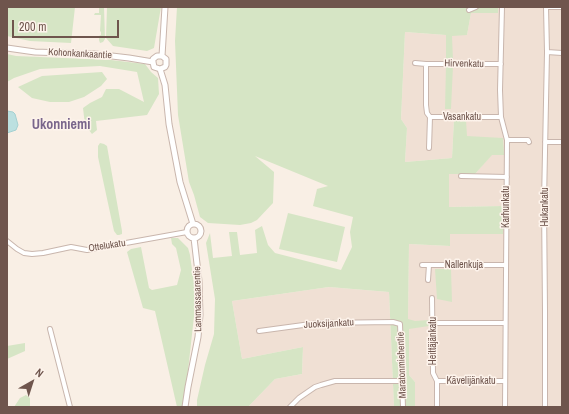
<!DOCTYPE html>
<html>
<head>
<meta charset="utf-8">
<style>
	body { margin:0 }
	#map { position:relative; width:569px; height:414px; overflow:hidden; background:#f9efe5; font-family:"Archivo Narrow",sans-serif }
	canvas { display:block }
	.frame { position:absolute; inset:0; border:8px solid #6f554d; pointer-events:none }
	.north { position:absolute; left:12px; top:362px; width:40px; height:40px; -webkit-text-stroke:3px #fdf3eb; paint-order:stroke; rotate:39deg; font-size:11px; font-weight:700; line-height:16px; text-align:center; color:#6f554d }
	.north::after { content:''; display:block; margin:auto; width:14px; height:18px; background:#6f554d; clip-path:polygon(50% 0,100% 100%,50% 72%,0 100%) }
	.scale { position:absolute; left:12px; top:20px; width:107px; height:18px; box-sizing:border-box; border:2px solid #6f554d; border-top:0; padding-left:5px; font-size:12px; line-height:14px; white-space:nowrap; color:#6f554d; -webkit-text-stroke:3px #fdf3eb; paint-order:stroke }
</style>
</head>
<body>
<div id="map">
<canvas width="569" height="414"></canvas>
<div class="frame"></div>
<div class="north">N</div>
<div class="scale">200 m</div>
</div>
<script>
const ctx = document.querySelector('canvas').getContext('2d');
ctx.lineJoin = 'round';
function paint(path, color) { ctx.fillStyle = color; ctx.fill(path, 'evenodd'); }
const poly = rows => new Path2D(rows.map(r => 'M' + r).join(''));
function strokePath(path, color, width, dash) { ctx.strokeStyle = color; ctx.lineWidth = width; ctx.lineCap = dash ? 'butt' : 'round'; ctx.setLineDash(dash || []); ctx.stroke(path); }
function drawText(font, color, halo, rows, align = 'center') {
  ctx.font = font + ' "Archivo Narrow",sans-serif'; ctx.lineWidth = 3; ctx.setLineDash([]); ctx.textBaseline = 'middle'; ctx.strokeStyle = halo; ctx.fillStyle = color; for (const [text, x, y, turn = 0] of rows) {
    ctx.save(); ctx.translate(x, y); ctx.rotate((+turn || 0) * Math.PI / 180); ctx.textAlign = isNaN(turn) ? turn : align; if (halo) ctx.strokeText(text, 0, 0); ctx.fillText(text, 0, 0); ctx.restore();
  }
}
const residential = poly([
	[498,7,562,7,562,407,415,407,415,382,409,375,408,319,409,244,449,246,450,234,503,206,449,207,449,174,475,174,492,154,504,155,466,136,454,119,452,158,405,162,407,128,401,119,405,32,446,35,467,35,471,13,498,13],
	[329,287,389,292,394,407,248,407,275,379,302,374,303,347,242,359,232,301]
]);
const green = poly([
	[7,7,75,7,71,43,30,41,7,36],
	[99,7,104,7,105,39,103,42,100,43,99,40,99,36,101,35,101,32,100,31,101,15,94,15,95,13,99,13],
	[107,7,161,7,154,48,147,51,113,46,106,38],
	[177,7,376,7,377,8,380,7,498,7,498,13,471,13,467,35,452,36,453,61,446,61,446,35,405,32,401,119,407,128,405,162,452,158,454,119,466,120,467,136,503,138,504,155,492,155,475,174,449,174,449,207,503,206,503,234,450,234,450,246,409,244,408,319,415,321,429,320,429,326,409,329,409,375,415,382,415,407,394,407,389,292,329,287,232,301,242,359,303,347,302,374,275,379,248,407,197,407,197,400,205,365,214,334,215,299,206,243,210,233,213,258,232,256,229,232,237,232,240,255,257,253,255,230,262,226,268,245,275,253,341,270,352,247,350,232,353,217,313,206,317,189,328,186,255,156,274,172,273,203,257,220,251,223,240,225,208,223,200,217,194,195,189,182,178,115,175,41],
	[7,54,16,56,111,60,145,64,151,72,158,78,159,94,147,115,96,121,97,130,92,134,85,125,83,108,90,103,102,97,106,89,119,89,144,102,137,72,100,66,40,69,14,78,7,82],
	[446,65,453,66,451,109,445,109],
	[102,72,107,79,101,86,84,97,69,102,50,102,32,98,18,87,42,76],
	[100,143,104,144,107,146,122,231,122,234,119,235,117,235,114,231,98,157,98,146],
	[288,213,345,227,337,262,279,249],
	[171,238,178,238,188,248,190,255,196,298,184,407,177,407,155,311,143,308,127,252,131,249,141,247,149,288,152,290,177,285,181,270,176,248,172,244],
	[435,269,451,269,452,302,437,299],
	[25,343,25,351,7,359,7,346],
	[26,395,30,398,30,407,14,407,20,398]
]);
const water = poly([
	[7,111,13,112,15,114,18,125,16,130,7,133,7,111]
]);
const minor = poly([
	[502,7,500,90,501,117,507,140,505,407],
	[548,7,562,7],
	[469,10,476,7],
	[547,52,562,53],
	[415,63,426,64],
	[430,117,427,113,426,105,426,64,501,64],
	[507,140,528,140,529,142],
	[545,142,562,142],
	[429,148,430,117,501,117],
	[461,176,507,177],
	[7,241,17,249,24,253,32,254,43,253,71,247,87,250,187,232],
	[422,265,506,265],
	[428,280,429,265],
	[432,298,433,373,437,381,437,407],
	[433,323,505,323],
	[50,329,70,407],
	[259,331,318,323,393,322,400,324,403,407],
	[437,381,505,381],
	[290,407,299,398,315,387,321,385,335,381,403,381],
	[545,407,545,311,544,202,547,52,546,7]
]);
const tertiary = poly([
	[7,48,35,52,95,54,129,58,153,62],
	[162,56,165,7],
	[160,69,165,85,169,124,180,182,193,224],
	[160,69,154,67,153,62,153,59,157,56,162,56],
	[160,69,165,67,166,65,166,59,162,56],
	'187 231a7 7 0 1 1 14 0a7 7 0 1 1-14 0Z',
	[185,407,188,387,198,337,200,315,199,281,194,238]
]);
const streetNames = [
	["Kohonkankaantie",80,54,3],
	["Hirvenkatu",464,64,1],
	["Vasankatu",462,117],
	["Karhunkatu",506,207,-90],
	["Hukankatu",545,207,-90],
	["Ottelukatu",107,246,-9],
	["Nallenkuja",464,265],
	["Lammassaarentie",198,299,-91],
	["Juoksijankatu",329,324,-3],
	["Heittäjänkatu",433,341,-90],
	["Maratonmiehentie",402,365,-92],
	["Kävelijänkatu",471,381]
];
const districtNames = [
	["Ukonniemi",61,125]
];
paint(residential, '#f0e0d4');
paint(green, '#d6e5c5');
paint(water, '#bce0e0');
strokePath(water, '#a4d0d1', 1);
strokePath(minor, '#c9b6ad', 6);
strokePath(tertiary, '#c9b6ad', 7);
strokePath(minor, '#fff', 4);
strokePath(tertiary, '#fff', 5);
drawText('10px', '#6f554d', '#fdf3eb', streetNames);
drawText('bold 14px', '#7a668c', '#fdf3eb', districtNames);
</script>
</body>
</html>
